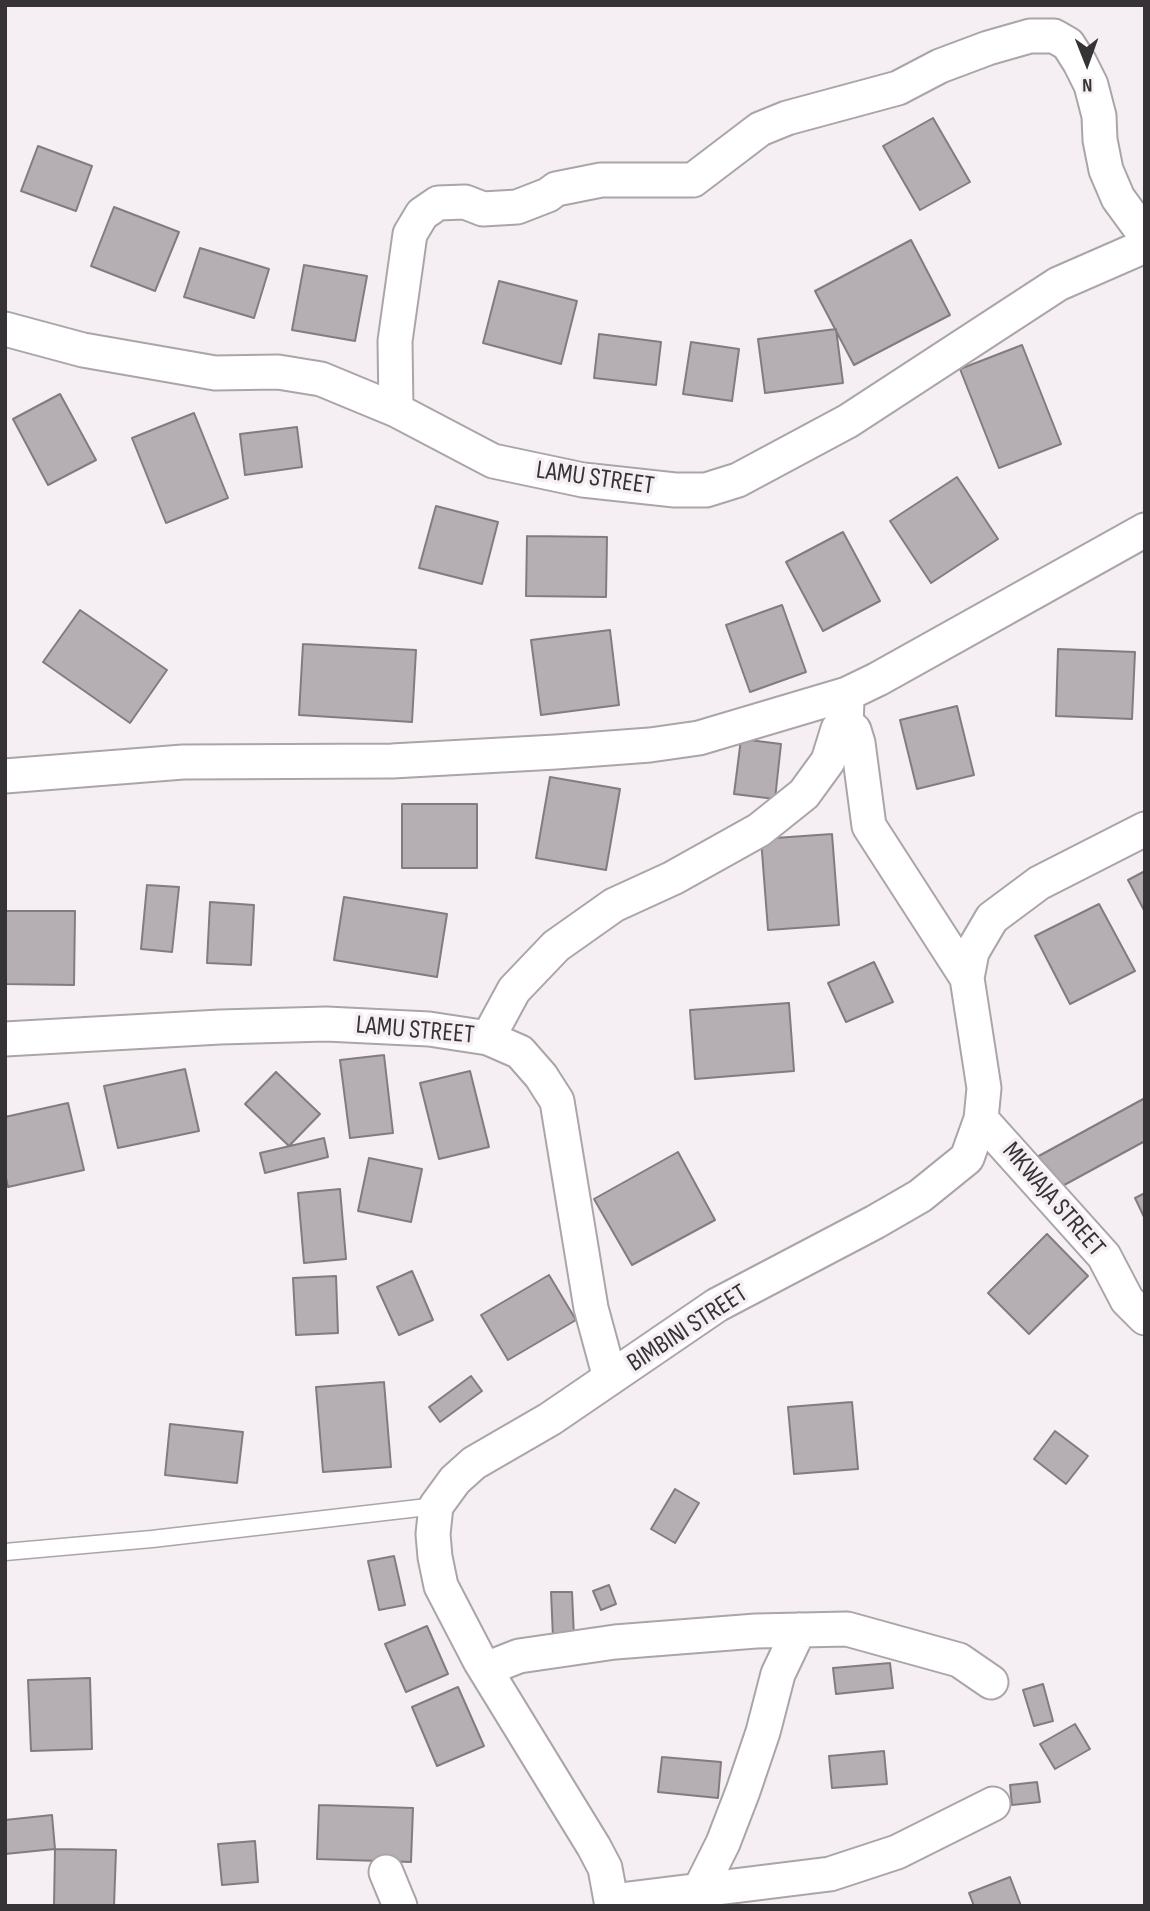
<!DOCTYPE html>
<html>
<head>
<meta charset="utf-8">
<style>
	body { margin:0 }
	#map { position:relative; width:1150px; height:1911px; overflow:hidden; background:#f5eef2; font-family:"Sofia Sans Condensed",sans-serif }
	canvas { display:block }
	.frame { position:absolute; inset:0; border:7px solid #353335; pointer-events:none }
	.north { position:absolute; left:1052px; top:28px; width:70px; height:70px; -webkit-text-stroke:5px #f5eef2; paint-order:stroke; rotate:179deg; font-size:19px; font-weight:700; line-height:28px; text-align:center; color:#353335 }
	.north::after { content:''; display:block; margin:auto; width:24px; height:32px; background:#353335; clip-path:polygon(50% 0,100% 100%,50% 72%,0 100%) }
</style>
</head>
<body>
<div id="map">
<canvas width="1150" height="1911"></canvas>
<div class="frame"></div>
<div class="north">N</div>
</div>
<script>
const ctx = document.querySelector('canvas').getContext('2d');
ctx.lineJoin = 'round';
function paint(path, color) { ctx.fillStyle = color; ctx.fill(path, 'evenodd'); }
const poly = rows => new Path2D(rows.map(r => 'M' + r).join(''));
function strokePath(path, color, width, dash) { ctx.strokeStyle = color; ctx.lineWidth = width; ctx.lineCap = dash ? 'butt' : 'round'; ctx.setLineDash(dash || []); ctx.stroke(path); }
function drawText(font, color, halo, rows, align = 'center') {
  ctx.font = font + ' "Sofia Sans Condensed",sans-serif'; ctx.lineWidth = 7; ctx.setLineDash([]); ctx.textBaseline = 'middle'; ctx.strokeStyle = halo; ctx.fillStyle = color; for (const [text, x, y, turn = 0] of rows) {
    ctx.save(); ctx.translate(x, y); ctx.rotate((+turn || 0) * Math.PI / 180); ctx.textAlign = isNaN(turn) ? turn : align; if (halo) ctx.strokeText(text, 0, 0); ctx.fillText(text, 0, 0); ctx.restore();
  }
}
const building = poly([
	[933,118,970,182,920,210,883,146,933,118],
	[38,146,92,166,76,211,21,191,38,146],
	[114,207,179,232,155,291,91,266,114,207],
	[911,240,950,315,854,365,815,291,911,240],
	[200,248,269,269,254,318,184,297,200,248],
	[304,265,367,276,355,341,292,330,304,265],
	[499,281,577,301,561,364,483,343,499,281],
	[836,329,843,383,765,393,758,339,836,329],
	[599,334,661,342,656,385,594,378,599,334],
	[691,342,739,349,732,401,683,394,691,342],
	[1022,345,1061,444,999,468,960,369,1022,345],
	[60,394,96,460,48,485,13,419,60,394],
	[194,413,228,498,166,523,132,438,194,413],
	[297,427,302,467,245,475,240,434,297,427],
	[957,477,998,539,931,583,890,521,957,477],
	[436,506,498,522,482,584,419,568,436,506],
	[843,532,880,601,823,631,786,562,843,532],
	[527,536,607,537,606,597,526,596,527,536],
	[782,605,806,672,750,692,726,625,782,605],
	[80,610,167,670,130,723,43,662,80,610],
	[610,630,619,705,541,715,531,640,610,630],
	[303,644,416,650,412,722,299,715,303,644],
	[1058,649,1135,652,1132,719,1056,716,1058,649],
	[957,706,974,775,917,789,900,720,957,706],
	[741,739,781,744,775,799,734,794,741,739],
	[550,777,620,789,606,870,536,858,550,777],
	[402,804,477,804,477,868,402,868,402,804],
	[832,834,839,925,768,930,761,839,832,834],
	[1145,871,1145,912,1128,880,1145,871],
	[147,885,179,887,172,952,141,949,147,885],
	[344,897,447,914,437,977,334,960,344,897],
	[210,902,254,905,251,965,207,963,210,902],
	[1099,904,1135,971,1070,1004,1035,936,1099,904],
	[5,911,75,911,74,985,5,984,5,911],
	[874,962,893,1002,846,1022,828,983,874,962],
	[789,1003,794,1071,695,1079,690,1010,789,1003],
	[384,1055,393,1133,350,1138,340,1060,384,1055],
	[185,1069,199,1131,118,1148,104,1086,185,1069],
	[470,1071,489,1147,439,1159,420,1083,470,1071],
	[276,1072,320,1114,289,1146,245,1104,276,1072],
	[1145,1098,1145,1141,1055,1190,1037,1157,1145,1098],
	[68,1103,84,1170,8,1187,5,1174,5,1117,68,1103],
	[324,1138,328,1157,265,1173,260,1153,324,1138],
	[678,1152,715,1220,632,1265,594,1199,678,1152],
	[369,1158,422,1169,411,1222,358,1211,369,1158],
	[340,1189,346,1259,304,1263,298,1193,340,1189],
	[1145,1193,1145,1219,1135,1198,1145,1193],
	[1047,1234,1088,1276,1029,1334,988,1293,1047,1234],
	[412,1271,433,1320,399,1335,377,1287,412,1271],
	[549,1275,576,1320,508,1360,481,1315,549,1275],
	[336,1276,338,1333,296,1335,293,1278,336,1276],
	[471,1376,482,1391,440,1422,429,1407,471,1376],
	[384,1382,391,1467,323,1472,316,1387,384,1382],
	[852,1402,858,1469,794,1474,788,1407,852,1402],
	[170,1424,243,1432,237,1483,165,1475,170,1424],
	[1055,1431,1088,1456,1066,1484,1034,1459,1055,1431],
	[675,1489,699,1503,675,1543,651,1529,675,1489],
	[394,1556,405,1605,379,1610,368,1561,394,1556],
	[609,1585,616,1604,601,1610,593,1591,609,1585],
	[551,1592,572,1592,574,1637,553,1638,551,1592],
	[427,1626,448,1674,406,1692,385,1644,427,1626],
	[890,1663,893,1688,836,1694,833,1668,890,1663],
	[90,1678,92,1749,31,1751,28,1680,90,1678],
	[1043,1684,1053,1721,1034,1726,1023,1690,1043,1684],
	[458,1687,484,1746,437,1766,412,1707,458,1687],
	[1075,1724,1090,1749,1055,1769,1040,1744,1075,1724],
	[884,1751,887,1784,832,1788,829,1756,884,1751],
	[662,1757,721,1762,718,1798,658,1792,662,1757],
	[1037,1782,1040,1802,1012,1805,1010,1785,1037,1782],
	[319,1805,413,1808,411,1862,317,1859,319,1805],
	[52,1815,55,1849,5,1854,5,1820,52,1815],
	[255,1841,258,1882,222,1885,218,1844,255,1841],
	[55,1849,116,1850,114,1906,54,1906,55,1849],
	[1010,1877,1021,1906,974,1906,969,1893,1010,1877]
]);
const service = poly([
	[5,1552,152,1539,436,1506]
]);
const minor = poly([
	[5,329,83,350,215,373,278,372,321,379,396,410,493,461,583,480,675,490,706,490,738,480,848,421,1058,284,1145,246],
	[396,410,395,341,410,234,422,214,438,203,465,202,483,209,517,207,548,195,556,189,601,180,693,180,760,129,787,118,898,88,940,66,988,48,1030,36,1054,36,1068,44,1080,63,1091,85,1099,116,1100,140,1106,170,1118,198,1145,235],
	[847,702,846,724,854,730,858,743,869,826,967,978],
	[5,776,183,762,392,761,556,752,650,745,699,738,847,694,878,679,1145,530],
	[488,1038,514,990,556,946,614,905,673,878,759,830,804,794,828,761,838,729,846,724],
	[5,1039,220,1027,326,1024,429,1029,488,1038,520,1052,541,1076,557,1101,591,1308,610,1378],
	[981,1119,1104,1256,1127,1300,1145,1318],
	[486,1669,519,1656,615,1642,756,1631,847,1629,959,1660,991,1682],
	[386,1872,400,1906],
	[699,1891,723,1843,743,1791,763,1732,778,1674,799,1630],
	[612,1901,830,1874,897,1852,993,1804],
	[612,1906,605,1868,594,1847,480,1661,441,1586,435,1557,433,1534,436,1506,455,1480,474,1463,550,1419,717,1305,875,1222,920,1196,967,1158,981,1119,984,1088,967,978,972,952,992,918,1039,883,1145,829]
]);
const streetNames = [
	["LAMU STREET",595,479,8],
	["LAMU STREET",415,1031,5],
	["MKWAJA STREET",1053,1200,49],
	["BIMBINI STREET",688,1329,-33]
];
paint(building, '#b5aeb2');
strokePath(building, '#827c80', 2);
strokePath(service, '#aba4a9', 19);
strokePath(minor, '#aba4a9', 37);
strokePath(service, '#fff', 16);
strokePath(minor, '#fff', 33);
drawText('26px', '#353335', '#f5eef2', streetNames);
</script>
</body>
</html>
